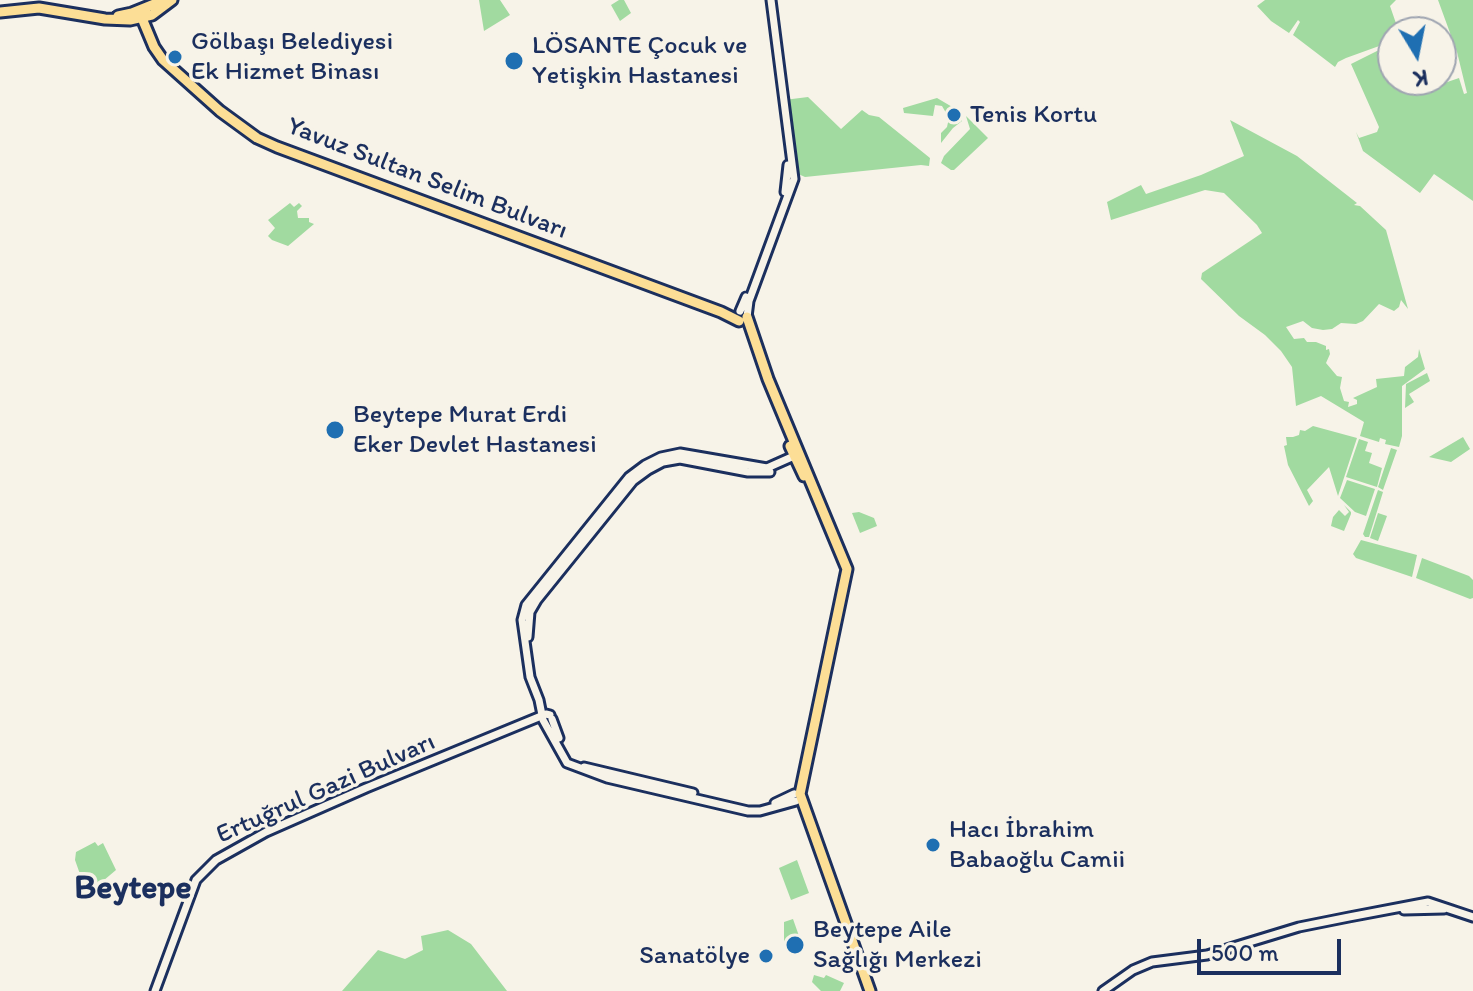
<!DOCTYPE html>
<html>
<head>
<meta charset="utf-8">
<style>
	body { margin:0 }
	#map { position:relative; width:1473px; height:991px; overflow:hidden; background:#f7f3e8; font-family:Itim,sans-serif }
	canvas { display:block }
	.north { position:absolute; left:1377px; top:16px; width:80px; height:80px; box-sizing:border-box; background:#f7f3e8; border:2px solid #9fa5b1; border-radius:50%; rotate:170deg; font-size:22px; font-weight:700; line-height:32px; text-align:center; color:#1b2f5e }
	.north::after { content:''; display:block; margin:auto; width:28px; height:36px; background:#1f6fb2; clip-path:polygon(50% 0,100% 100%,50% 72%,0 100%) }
	.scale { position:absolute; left:1197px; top:939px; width:144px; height:36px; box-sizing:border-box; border:4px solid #1b2f5e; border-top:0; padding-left:10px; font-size:24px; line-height:28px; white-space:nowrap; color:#1b2f5e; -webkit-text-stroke:6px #f7f3e8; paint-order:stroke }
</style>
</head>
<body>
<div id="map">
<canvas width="1473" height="991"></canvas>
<div class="north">K</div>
<div class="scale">500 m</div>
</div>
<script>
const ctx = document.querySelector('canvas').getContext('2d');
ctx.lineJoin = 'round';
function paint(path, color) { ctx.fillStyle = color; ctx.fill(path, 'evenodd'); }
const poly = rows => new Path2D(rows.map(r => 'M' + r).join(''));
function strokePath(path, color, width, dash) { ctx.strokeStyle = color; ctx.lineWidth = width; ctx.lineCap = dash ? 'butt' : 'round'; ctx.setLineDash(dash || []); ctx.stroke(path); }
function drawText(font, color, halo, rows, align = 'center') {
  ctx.font = font + ' Itim,sans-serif'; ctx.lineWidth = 7; ctx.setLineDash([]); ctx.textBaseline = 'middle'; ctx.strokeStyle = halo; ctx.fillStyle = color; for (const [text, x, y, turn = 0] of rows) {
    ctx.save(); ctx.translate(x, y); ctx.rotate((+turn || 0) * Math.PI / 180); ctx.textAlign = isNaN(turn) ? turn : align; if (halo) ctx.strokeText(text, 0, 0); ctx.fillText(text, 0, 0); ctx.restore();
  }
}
const green = poly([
	[479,0,500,0,510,15,484,31],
	[619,0,624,0,631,13,620,21,611,5],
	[1265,0,1396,0,1390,6,1399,32,1393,32,1393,41,1346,58,1338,62,1335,67,1293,35,1300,22,1298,20,1289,33,1271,21,1257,6],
	[1438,0,1473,0,1473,201,1434,174,1420,193,1363,151,1356,132,1359,138,1377,132,1379,127,1351,64,1393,43,1393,80,1414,80,1418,92,1459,78,1464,94,1467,93,1457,52],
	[808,97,841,129,862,110,869,115,879,117,930,158,929,166,921,165,805,177,796,173,784,100],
	[937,98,954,108,953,111,957,113,962,121,953,128,941,143,941,133,947,127,949,118,942,106,935,105,933,116,904,113,903,108],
	[966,116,988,138,954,170,951,170,941,163,944,156,970,129],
	[1230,120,1297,156,1357,203,1354,205,1360,206,1386,230,1408,309,1401,300,1399,307,1394,311,1379,304,1363,321,1356,324,1341,323,1332,329,1323,330,1312,328,1303,321,1286,327,1294,339,1304,338,1307,342,1316,342,1326,346,1326,350,1329,349,1330,354,1326,363,1337,376,1342,377,1340,388,1344,401,1349,402,1348,407,1357,404,1357,400,1353,398,1377,387,1376,379,1404,376,1405,367,1418,357,1419,349,1425,369,1402,386,1402,436,1399,447,1385,444,1386,440,1380,438,1379,442,1360,436,1364,422,1321,396,1296,406,1292,367,1281,351,1265,335,1239,316,1201,279,1202,273,1262,233,1257,225,1224,193,1205,190,1111,220,1107,202,1141,185,1146,194,1201,175,1244,156],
	[290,203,294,207,299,203,302,206,297,211,298,218,309,218,309,222,314,224,288,246,272,240,268,236,275,228,268,220],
	[1427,373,1430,381,1409,394,1414,402,1405,408,1406,384],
	[1313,426,1357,438,1338,496,1329,467,1307,490,1313,501,1309,506,1288,465,1284,446,1287,445,1286,437,1293,437,1299,435,1300,430,1305,431],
	[1463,437,1470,449,1451,462,1429,457],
	[1359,439,1368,442,1365,451,1372,453,1369,463,1382,468,1377,487,1346,477],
	[1391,448,1397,450,1383,490,1378,487],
	[1347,480,1375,489,1366,516,1355,512,1340,498],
	[1378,490,1383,492,1369,537,1365,537,1363,534],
	[1344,505,1351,512,1351,514,1344,531,1331,526,1333,517,1339,510,1345,516,1349,512],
	[859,512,874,518,877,526,860,533,852,513],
	[1378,513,1387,516,1378,541,1370,538],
	[1361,540,1417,555,1412,577,1356,558,1353,554],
	[1422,558,1469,576,1473,580,1473,598,1470,599,1416,578],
	[95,842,98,846,103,843,116,870,97,886,91,886,81,877,75,860,76,852],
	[797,860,809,893,791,900,779,868],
	[793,919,799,936,792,944,784,947,784,922],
	[448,930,471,944,507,991,342,991,378,950,405,959,423,950,421,936],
	[814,975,824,978,826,975,844,983,840,991,821,991,812,982]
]);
const secondary = poly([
	[785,192,788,165],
	[740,311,746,297],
	[747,317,749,301,794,179,771,0],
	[794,456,767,468,680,453,661,457,645,465,629,477,526,605,522,620,530,677,539,700,543,720,567,763,607,778,748,811,760,811,796,801],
	[528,637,530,612,537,600,633,481,648,470,663,462,680,459,748,472,770,472],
	[552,719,559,738],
	[584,767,693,793],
	[775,803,794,794],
	[1404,910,1444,909],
	[155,991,196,880,216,860,266,832,366,788,546,714,550,715],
	[1103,991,1133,970,1152,962,1207,955,1299,927,1349,917,1428,902,1473,917]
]);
const primary = poly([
	[139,11,154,47,163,60,220,111,257,138,277,147,721,312,739,321],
	[0,12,39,8,105,19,130,20,152,15,172,0],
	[118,16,132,13,164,0],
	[747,317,768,379,847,569,800,794,870,991],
	[790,446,804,476]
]);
const markers = [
	[175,57,8,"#1f6fb2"],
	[514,61,10,"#1f6fb2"],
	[954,115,8,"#1f6fb2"],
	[335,430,10,"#1f6fb2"],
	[933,845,8,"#1f6fb2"],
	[795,945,10,"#1f6fb2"],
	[766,956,8,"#1f6fb2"]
];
const poiNames = [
	["Gölbaşı Belediyesi",191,42],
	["Ek Hizmet Binası",191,72],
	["LÖSANTE Çocuk ve",532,46],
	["Yetişkin Hastanesi",532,76],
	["Tenis Kortu",970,115],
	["Beytepe Murat Erdi",353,415],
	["Eker Devlet Hastanesi",353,445],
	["Hacı İbrahim",949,830],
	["Babaoğlu Camii",949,860],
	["Beytepe Aile",813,930],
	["Sağlığı Merkezi",813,960],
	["Sanatölye",750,956,"right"]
];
const streetNames = [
	["Yavuz Sultan Selim Bulvarı",427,179,21],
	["Ertuğrul Gazi Bulvarı",326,789,-24]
];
const districtNames = [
	["Beytepe",133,889]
];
paint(green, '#a1daa0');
strokePath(secondary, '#1b2f5e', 13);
strokePath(primary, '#1b2f5e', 15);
strokePath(secondary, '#f7f3e8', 7);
strokePath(primary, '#fcde96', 9);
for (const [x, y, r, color] of markers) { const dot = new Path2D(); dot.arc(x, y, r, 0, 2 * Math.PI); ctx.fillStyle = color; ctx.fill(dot); strokePath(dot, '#f7f3e8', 3); }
drawText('26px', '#1b2f5e', '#f7f3e8', poiNames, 'left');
drawText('26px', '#1b2f5e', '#f7f3e8', streetNames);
drawText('bold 34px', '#1b2f5e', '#f7f3e8', districtNames);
</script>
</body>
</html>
